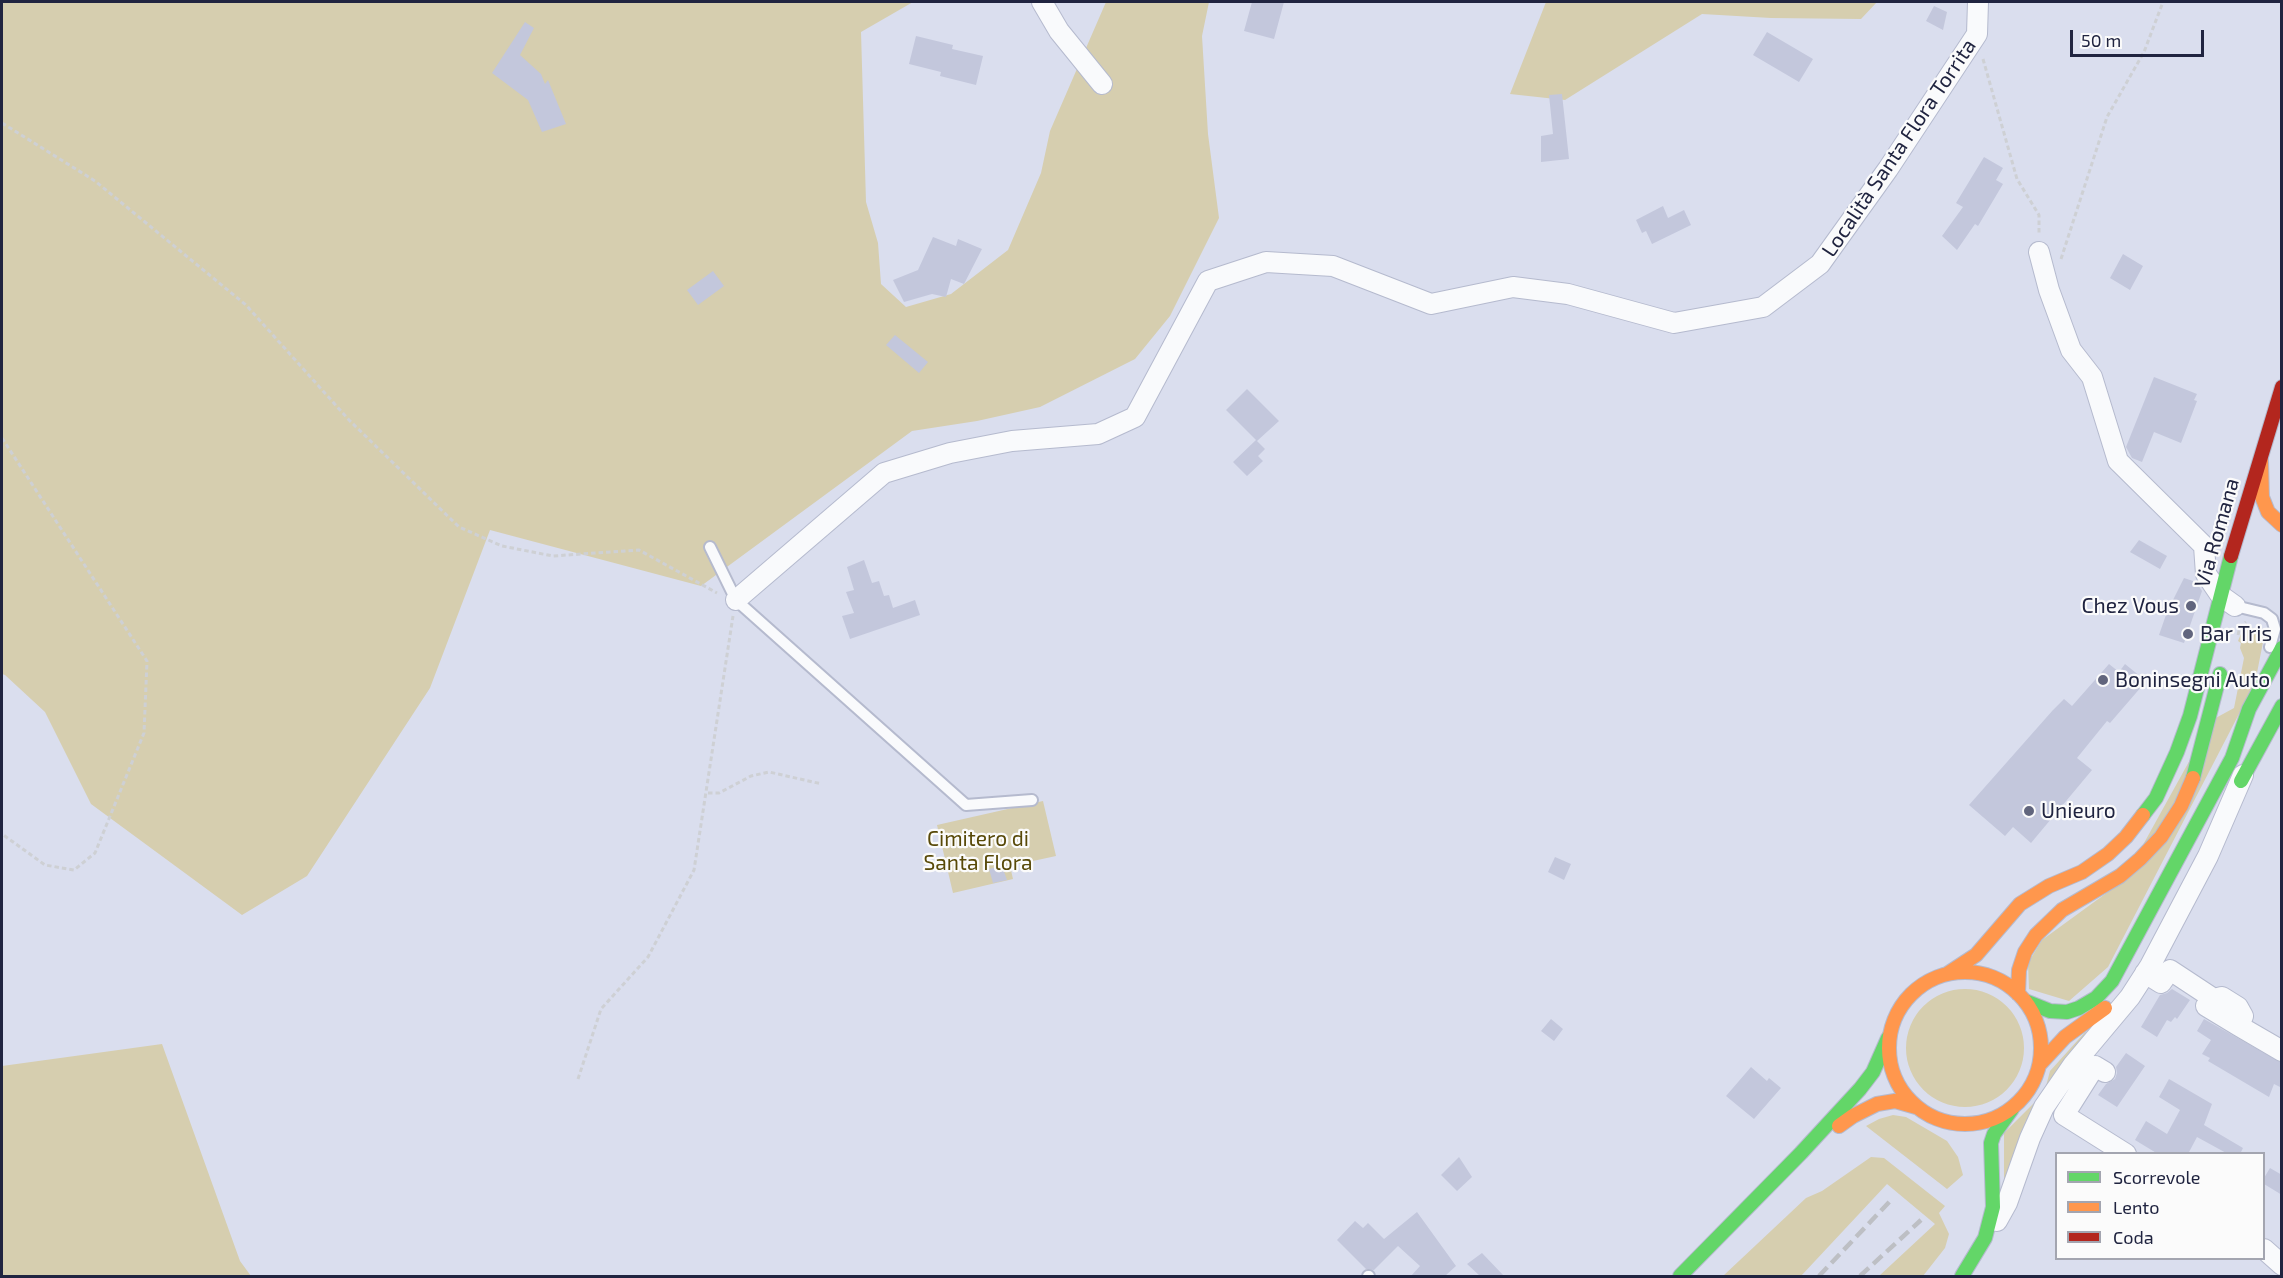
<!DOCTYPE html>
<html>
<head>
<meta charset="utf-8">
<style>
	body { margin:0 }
	#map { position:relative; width:2283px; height:1278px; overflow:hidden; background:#dadeee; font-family:"Exo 2",sans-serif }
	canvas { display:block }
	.frame { position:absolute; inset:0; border:3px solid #202440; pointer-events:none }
	.legend { position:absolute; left:2055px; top:1152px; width:210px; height:108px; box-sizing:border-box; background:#fbfbfb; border:2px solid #a3a5b0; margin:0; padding:8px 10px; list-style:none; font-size:18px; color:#202440 }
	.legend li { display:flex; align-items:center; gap:12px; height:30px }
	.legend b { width:30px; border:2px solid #a3a5b0 }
	.scale { position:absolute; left:2070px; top:30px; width:134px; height:27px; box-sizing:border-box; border:3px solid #202440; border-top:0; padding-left:8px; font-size:18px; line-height:21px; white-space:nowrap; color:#202440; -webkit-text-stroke:4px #fbfbfb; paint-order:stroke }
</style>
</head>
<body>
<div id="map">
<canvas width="2283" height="1278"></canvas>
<div class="frame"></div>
<ul class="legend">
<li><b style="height:8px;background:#63d668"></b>Scorrevole</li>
<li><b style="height:8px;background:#ff974d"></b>Lento</li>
<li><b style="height:8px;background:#b3261e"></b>Coda</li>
</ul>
<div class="scale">50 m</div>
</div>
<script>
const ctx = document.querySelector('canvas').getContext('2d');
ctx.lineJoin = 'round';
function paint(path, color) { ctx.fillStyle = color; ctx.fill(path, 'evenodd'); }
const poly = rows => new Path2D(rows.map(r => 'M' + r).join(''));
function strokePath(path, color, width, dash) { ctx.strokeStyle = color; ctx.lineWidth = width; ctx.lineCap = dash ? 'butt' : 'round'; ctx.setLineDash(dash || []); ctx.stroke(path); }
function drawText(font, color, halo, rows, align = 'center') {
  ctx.font = font + ' "Exo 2",sans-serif'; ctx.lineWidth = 4.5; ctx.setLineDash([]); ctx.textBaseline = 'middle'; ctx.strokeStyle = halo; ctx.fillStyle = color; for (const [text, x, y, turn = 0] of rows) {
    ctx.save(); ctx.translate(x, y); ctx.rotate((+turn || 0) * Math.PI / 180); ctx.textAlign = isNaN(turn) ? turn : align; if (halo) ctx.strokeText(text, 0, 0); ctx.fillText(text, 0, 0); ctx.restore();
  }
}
const green = poly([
	[2,2,913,2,861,32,866,202,878,243,881,284,906,307,951,294,1008,250,1041,173,1050,131,1106,2,1209,2,1202,36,1208,134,1219,218,1170,316,1135,359,1040,407,977,421,912,431,701,586,490,530,430,688,307,876,242,915,91,804,45,712,5,675,2,674],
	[1546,2,1877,2,1861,19,1771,18,1702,14,1565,100,1510,94],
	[2246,626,2265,632,2255,683,2108,967,2069,1001,2029,989,2028,963,2042,940,2123,881,2212,720,2234,708,2244,658,2240,648,2241,643,2238,641,2243,629],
	[1043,801,1056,856,1010,866,1013,879,953,893,937,825],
	'1906 1048a59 59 0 1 1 118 0a59 59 0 1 1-118 0Z',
	[2087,1030,2004,1191,2004,1133,2036,1101,2045,1090,2050,1071],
	[162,1044,240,1261,251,1276,2,1276,2,1066],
	[1893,1115,1906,1117,1947,1141,1958,1157,1963,1175,1947,1189,1866,1126,1879,1119],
	[1871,1157,1884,1158,1945,1206,1939,1213,1949,1234,1945,1248,1923,1276,1879,1276,1935,1224,1887,1184,1801,1276,1723,1276,1806,1198,1822,1191]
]);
const building = poly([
	[1252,2,1284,2,1274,39,1244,31],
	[1934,6,1947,12,1943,30,1926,21],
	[525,22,534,28,520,55,541,74,545,84,548,80,566,124,542,132,528,100,492,73],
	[1767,32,1813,59,1799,82,1753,55],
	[916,36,953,45,952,49,983,56,976,85,940,76,941,72,909,64],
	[1562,94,1569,159,1541,162,1541,136,1553,134,1549,95],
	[1984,157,2003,168,1996,180,2003,184,1978,226,1975,224,1957,250,1942,236,1963,207,1956,203],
	[1663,206,1668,218,1684,210,1691,225,1652,244,1646,231,1642,233,1636,220],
	[933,237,956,246,958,239,982,249,964,284,951,279,946,297,932,294,904,302,893,280,918,270],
	[2123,254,2143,266,2130,290,2110,278],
	[713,271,724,286,698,305,687,290],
	[895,335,928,362,919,373,886,345],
	[2154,377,2197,394,2194,400,2197,401,2181,443,2154,432,2142,462,2132,458,2126,447],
	[1247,389,1279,421,1257,441,1265,449,1258,456,1263,461,1247,476,1233,462,1256,440,1226,410],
	[2139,540,2167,556,2160,569,2130,552],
	[864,560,872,583,879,581,884,596,889,595,893,608,915,600,920,615,850,639,842,616,854,613,846,592,854,590,847,567],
	[2184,578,2196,582,2202,591,2184,643,2159,635,2167,612],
	[2109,664,2119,672,2125,664,2141,677,2137,682,2142,686,2110,723,2107,721,2077,758,2092,770,2031,843,2013,827,2005,836,1969,805,2053,710,2064,699,2072,706],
	[1555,857,1571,864,1564,880,1548,872],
	[1002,866,1007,880,993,883,989,869],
	[2172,989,2190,1000,2177,1019,2175,1017,2171,1022,2167,1020,2157,1037,2141,1027,2160,995,2167,993],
	[1551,1019,1563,1029,1554,1041,1541,1031],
	[2204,1019,2282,1063,2282,1088,2274,1084,2269,1097,2208,1061,2210,1058,2202,1054,2211,1040,2197,1031],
	[2126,1053,2145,1066,2117,1107,2098,1095,2106,1084,2115,1079,2117,1073,2116,1067],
	[1751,1067,1767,1081,1769,1078,1781,1088,1754,1119,1726,1096],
	[2169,1079,2212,1104,2204,1125,2243,1148,2240,1154,2228,1154,2197,1137,2188,1154,2158,1154,2135,1140,2146,1121,2167,1134,2180,1110,2159,1097],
	[1459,1157,1472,1177,1457,1191,1441,1175],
	[2270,1168,2282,1175,2282,1195,2264,1184,2264,1178],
	[1417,1212,1456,1266,1445,1276,1411,1276,1420,1266,1398,1246,1374,1270,1366,1269,1337,1240,1355,1221,1363,1228,1368,1223,1384,1239],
	[1482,1253,1504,1276,1480,1276,1467,1264]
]);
const path = poly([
	[1983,59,2017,179,2039,215,2039,234],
	[2,123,95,181,246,305,349,420,459,527,502,546,553,556,639,550,717,593],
	[2061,259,2107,117,2144,52,2163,2],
	[2,438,147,661,144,733,95,853,74,870,45,865,2,834],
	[2238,635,2240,627,2246,622],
	[708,793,719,793,751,776,769,772,822,784],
	[578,1079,601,1009,648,957,694,870,733,616]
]);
const lane = poly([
	[710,547,736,600,966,805,1032,800],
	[2235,606,2264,613,2272,619,2275,629,2270,647],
	[1368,1276,1369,1276]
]);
const street = poly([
	[1042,2,1059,31,1102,84],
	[2039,252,2049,290,2071,350,2092,377,2118,461,2204,546,2206,574,2221,596,2235,606],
	[736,600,884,473,950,453,1012,441,1098,434,1135,417,1208,281,1266,262,1333,266,1431,304,1513,287,1568,294,1674,323,1763,307,1820,264,1888,169,1977,34,1978,2],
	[2145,973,2161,983,2170,970,2214,999],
	[2239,1026,2243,1016,2238,1007,2222,997,2214,999,2206,1006,2239,1026,2282,1051],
	[2105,1072,2095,1066,2064,1115,2126,1154],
	[1997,1221,2007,1203,2030,1138,2044,1107,2073,1065,2130,997,2150,966,2208,856,2243,775],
	[2264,1249,2282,1265]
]);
const fast = poly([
	[2193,778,2220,674],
	[2241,781,2282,706],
	[2143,815,2156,798,2177,752,2190,716,2231,556],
	[2025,1001,2050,1011,2067,1012,2079,1008,2096,998,2112,981,2232,758,2249,709,2282,648],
	[1680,1276,1801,1153,1860,1089,1873,1072,1888,1038],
	[1962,1276,1985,1238,1993,1207,1991,1143,1994,1134,2012,1109]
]);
const slow = poly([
	[2261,461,2262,497,2268,512,2282,525],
	'1889 1048a76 76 0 1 1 152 0a76 76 0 1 1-152 0Z',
	[1947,974,1976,955,2020,904,2049,886,2082,872,2108,854,2126,837,2143,815],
	[2018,994,2019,970,2025,952,2036,935,2062,910,2120,876,2140,859,2161,837,2181,806,2193,778],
	[2040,1064,2065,1037,2105,1008],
	[1839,1126,1853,1116,1877,1104,1895,1101,1916,1107]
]);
const jam = poly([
	[2231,556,2282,387]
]);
const rail = poly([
	[1819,1276,1893,1198],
	[1860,1276,1921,1220]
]);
const markers = [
	[2191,606,6,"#61657d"],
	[2188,634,6,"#61657d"],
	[2103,680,6,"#61657d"],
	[2029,811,6,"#61657d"]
];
const streetNames = [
	["Località Santa Flora Torrita",1899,148,-56],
	["Via Romana",2217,533,-74]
];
const poiNames = [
	["Chez Vous",2179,606,"right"],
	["Bar Tris",2200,634],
	["Boninsegni Auto",2115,680],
	["Unieuro",2041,811]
];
const parkNames = [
	["Cimitero di",978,839],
	["Santa Flora",978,863]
];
paint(green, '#d6ceaf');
paint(building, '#c3c7dc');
strokePath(lane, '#b5bace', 14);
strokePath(street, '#b5bace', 22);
strokePath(fast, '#b5bace', 16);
strokePath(slow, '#b5bace', 16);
strokePath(jam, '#b5bace', 16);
strokePath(path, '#ced0d4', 3, [4.5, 3]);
strokePath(lane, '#f9fafc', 10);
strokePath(street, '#f9fafc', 20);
strokePath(fast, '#63d668', 14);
strokePath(slow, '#ff974d', 14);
strokePath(jam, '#b3261e', 14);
strokePath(rail, '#bdbfc4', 4.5, [12, 6]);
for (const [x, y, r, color] of markers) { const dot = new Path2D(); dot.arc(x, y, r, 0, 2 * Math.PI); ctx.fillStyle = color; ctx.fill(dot); strokePath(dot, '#fbfbfb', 2); }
drawText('21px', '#202440', '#fbfbfb', streetNames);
drawText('21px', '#202440', '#fbfbfb', poiNames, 'left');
drawText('21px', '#584908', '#fbfbfb', parkNames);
</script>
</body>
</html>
